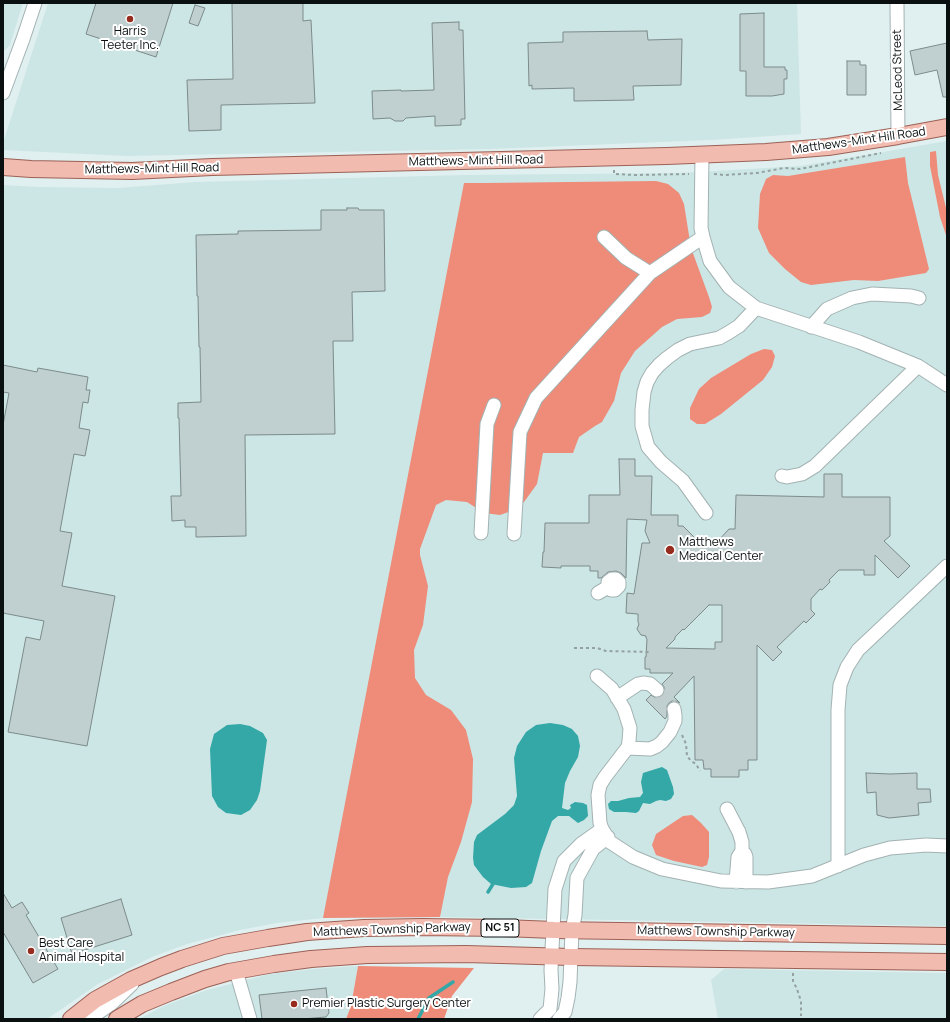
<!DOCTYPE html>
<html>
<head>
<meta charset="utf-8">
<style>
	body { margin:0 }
	#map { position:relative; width:950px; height:1022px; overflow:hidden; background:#e0f0f0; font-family:Manrope,sans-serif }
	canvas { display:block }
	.frame { position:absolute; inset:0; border:4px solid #0a1010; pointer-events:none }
</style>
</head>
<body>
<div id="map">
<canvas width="950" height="1022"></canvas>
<div class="frame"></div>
</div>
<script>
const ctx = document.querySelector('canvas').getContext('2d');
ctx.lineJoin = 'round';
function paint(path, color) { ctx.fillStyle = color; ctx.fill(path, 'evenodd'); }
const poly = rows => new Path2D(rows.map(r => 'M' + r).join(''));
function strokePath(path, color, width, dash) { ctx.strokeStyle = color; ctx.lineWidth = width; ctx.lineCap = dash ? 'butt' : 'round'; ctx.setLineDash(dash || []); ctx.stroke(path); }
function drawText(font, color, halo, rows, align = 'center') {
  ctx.font = font + ' Manrope,sans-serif'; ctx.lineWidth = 4; ctx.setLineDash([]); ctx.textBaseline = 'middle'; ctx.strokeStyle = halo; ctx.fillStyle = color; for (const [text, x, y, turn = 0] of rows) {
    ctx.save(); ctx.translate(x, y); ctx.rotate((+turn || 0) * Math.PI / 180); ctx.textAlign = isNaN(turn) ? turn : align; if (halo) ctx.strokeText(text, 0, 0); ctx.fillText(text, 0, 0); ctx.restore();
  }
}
const built = poly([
	[3,3,23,3,10,45,3,52],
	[48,3,797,3,801,134,711,140,491,149,127,156,3,150,3,143],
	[947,141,947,926,440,917,323,918,277,923,240,930,187,944,152,957,98,984,47,1019,3,1019,3,185,40,187,118,188,195,182,465,175,678,173,801,166],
	[358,966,351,1006,346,1019,139,1019,166,1005,207,990,270,974,314,969],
	[724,969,947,973,947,1019,718,1019,711,980]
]);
const forest = poly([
	[936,151,938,175,947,212,947,243,946,235,940,217,930,166,930,152],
	[905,157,908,183,929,269,926,273,878,281,854,280,811,285,801,282,785,269,769,253,758,228,760,194,766,179,773,175,788,176],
	[656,181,668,184,679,193,684,204,691,248,709,297,712,307,710,313,702,317,677,319,662,327,635,351,621,373,614,401,602,422,595,426,579,437,573,453,543,453,537,484,524,502,517,509,500,515,484,513,467,502,446,500,436,505,420,549,420,555,428,586,423,625,414,650,415,678,426,695,451,710,466,730,473,759,472,802,461,842,448,877,440,917,323,918,464,183,485,183],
	[764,349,772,350,775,356,772,367,763,380,721,414,705,424,697,424,690,419,690,408,699,389,711,378,751,354],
	[692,815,701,823,709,832,709,857,707,865,702,867,674,861,656,855,652,845,656,834,683,816],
	[358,966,474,968,452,996,444,1019,346,1019,351,1006]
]);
const water = poly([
	[550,723,563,725,572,729,578,736,580,746,578,757,570,771,565,783,562,808,568,810,571,808,570,805,575,802,583,803,587,805,588,816,584,820,578,823,569,816,558,816,552,821,541,851,532,883,526,887,511,888,491,884,483,877,474,865,473,858,474,842,477,835,505,814,514,805,517,796,514,758,517,746,526,732,536,725],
	[240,724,250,726,263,733,267,740,260,791,257,800,250,810,241,815,226,813,218,807,212,796,210,749,214,734,227,725],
	[662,767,667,770,673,787,674,794,671,799,666,801,660,800,656,801,650,804,643,803,639,811,636,813,626,812,614,812,609,809,608,804,611,801,618,801,629,798,640,797,643,793,641,782,643,773]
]);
const stream = poly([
	[488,892,493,884],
	[418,1019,429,998,453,982]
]);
const building = poly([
	[96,3,173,3,156,57,86,34,96,3],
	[232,3,303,3,303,21,311,20,315,103,221,105,221,130,189,131,187,80,233,79,232,3],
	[195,5,205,8,198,26,189,23,195,5],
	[764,13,764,67,785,67,785,70,787,70,787,79,784,79,784,94,772,96,746,96,746,71,740,71,740,14,764,13],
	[459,22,459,30,463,30,465,119,461,119,461,125,435,126,435,116,406,118,403,121,395,121,390,118,373,119,372,91,401,90,401,91,434,90,432,23,459,22],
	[647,31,648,40,682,39,681,85,633,86,634,100,574,101,574,88,532,89,532,85,529,86,528,43,563,42,563,32,647,31],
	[947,43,947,97,943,97,937,70,915,75,910,51,947,43],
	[847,61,860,61,860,65,866,65,866,95,847,95,847,61],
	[347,208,358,208,359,210,384,210,385,291,352,292,353,341,333,341,335,434,245,435,246,536,196,537,196,527,185,527,185,520,172,521,171,496,181,496,179,418,178,418,178,403,201,402,200,347,199,347,198,296,197,296,196,235,238,234,238,231,321,230,321,210,347,210,347,208],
	[3,365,37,372,38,368,88,377,86,390,90,390,88,403,83,402,79,428,90,430,85,456,74,454,60,531,72,533,62,586,115,596,87,746,8,732,26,637,40,640,44,621,3,613,3,425,9,393,3,392,3,365],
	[619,459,635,459,635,476,652,476,651,515,678,515,678,526,683,526,697,540,718,541,729,529,735,529,736,495,824,497,824,474,842,474,842,497,890,497,890,536,884,541,910,566,898,578,875,555,875,575,864,575,864,570,839,570,829,580,830,582,822,590,820,589,811,599,811,610,815,614,806,623,804,621,777,647,782,652,773,661,757,645,757,760,748,760,748,770,739,770,739,777,711,777,711,769,704,769,703,760,695,760,694,676,674,697,680,703,676,701,672,701,669,703,667,706,667,716,665,719,646,700,651,695,656,698,659,698,663,695,665,691,664,687,662,684,673,673,650,673,650,669,645,669,645,657,646,657,647,639,646,638,646,636,641,635,637,629,639,624,638,622,638,614,626,613,627,593,634,594,642,543,650,543,645,531,647,520,627,519,626,578,621,573,616,571,608,572,601,578,598,578,598,571,590,571,590,566,561,566,561,568,542,567,543,552,544,552,545,523,589,523,589,495,620,495,619,459],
	[709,605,722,605,722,642,715,642,715,649,666,648,675,639,675,637,683,629,684,630,709,605],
	[866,773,890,774,917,773,917,789,930,789,931,802,918,803,919,815,889,818,877,815,876,792,867,793,866,773],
	[3,893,12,908,22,902,29,913,26,915,58,969,33,983,3,932,3,893],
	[121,899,132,935,72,954,61,918,121,899],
	[326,988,329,1013,326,1017,302,1019,262,1019,259,995,326,988]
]);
const minorTunnel = poly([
	[657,690,674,709]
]);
const path = poly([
	[614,170,614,174,636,175,689,174],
	[714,174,724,175,757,173,784,168,800,169,881,153],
	[574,648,597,648,606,651,651,652],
	[682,735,686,744,687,756,691,761,696,764,700,771],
	[793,973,793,981,797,989,801,1001,801,1016]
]);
const minor = poly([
	[897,3,898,136],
	[3,93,23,39,35,3],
	[702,155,701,228,703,237,710,261,729,287,756,308,859,342,918,366,947,385],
	[604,237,626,258,650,273],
	[811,327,827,309,852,298,872,294,911,296,919,298],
	[782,476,787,477,802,474,815,466,918,366],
	[706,513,683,481,661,462,648,447,642,426,642,410,644,392,647,382,652,373,659,365,667,358,678,350,690,344,719,338,728,333,739,326,756,308],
	[481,533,487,424,494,405],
	[514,534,520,432,536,398,650,273,703,237],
	[598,593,608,587,611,590,615,590,619,586,619,582,616,579,612,579,608,582,608,587],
	[597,676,612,689,624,709,630,728,629,741,628,747,605,777,600,785,598,795,600,823,602,829,610,842,633,857,662,869,721,881,768,882,812,876,864,855,890,848,926,845,947,846],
	[617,698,638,684,643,683,650,684,657,690],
	[627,748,650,749,657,746,662,742,670,732,675,721,675,715,674,709],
	[727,809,739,832,742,842,742,851],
	[838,866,838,710,840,685,847,667,858,650,947,566],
	[736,882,738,857,742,851,745,854,746,857,746,882],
	[236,971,250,1019],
	[89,1019,111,1004,132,984],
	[540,1019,550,1009,552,989,551,970,555,889,564,861,581,844,602,829],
	[559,1019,565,1012,568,998,570,982,572,931,575,915,577,878,593,849,608,837]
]);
const major = poly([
	[3,167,31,169,132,171,212,167,667,156,766,152,828,147,898,136,947,127],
	[71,1019,95,1000,131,980,161,967,182,959,223,946,268,938,307,932,364,928,422,927,504,928,554,930,947,936],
	[117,1019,142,1004,171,992,205,979,229,972,274,964,311,959,367,955,466,954,571,957,947,962]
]);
const markers = [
	[130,19,4,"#962c1d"],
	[670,550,5,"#962c1d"],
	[31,951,4,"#962c1d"],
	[294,1004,4,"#962c1d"]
];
const shields = [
	[500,928,38]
];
const shieldNames = [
	["NC 51",500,928]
];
const poiNames = [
	["Harris",130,32,"center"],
	["Teeter Inc.",130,46,"center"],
	["Matthews",679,543],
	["Medical Center",679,557],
	["Best Care",39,944],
	["Animal Hospital",39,958],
	["Premier Plastic Surgery Center",302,1004]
];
const streetNames = [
	["McLeod Street",898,70,-91],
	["Matthews-Mint Hill Road",859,141,-8],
	["Matthews-Mint Hill Road",476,161,-1],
	["Matthews-Mint Hill Road",152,169,-1],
	["Matthews Township Parkway",392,930,-2],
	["Matthews Township Parkway",716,932,1]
];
paint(built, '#cce6e5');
paint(forest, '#ee8b79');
paint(water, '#34a7a7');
strokePath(stream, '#34a7a7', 3.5);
paint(building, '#c0cfcf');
strokePath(building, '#7d8b8b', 1);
strokePath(minorTunnel, '#c0cece', 13, [13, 6]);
strokePath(minor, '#a3b2b2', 15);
strokePath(major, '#9c6156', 18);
strokePath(path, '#94a1a1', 2, [3, 3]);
strokePath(minor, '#fff', 13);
strokePath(major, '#f2bbb0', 16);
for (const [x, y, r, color] of markers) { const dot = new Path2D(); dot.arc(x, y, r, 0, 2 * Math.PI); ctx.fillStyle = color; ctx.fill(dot); strokePath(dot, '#fff', 1.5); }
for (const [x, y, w] of shields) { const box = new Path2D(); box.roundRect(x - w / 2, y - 9, w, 18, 3); ctx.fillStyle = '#fff'; ctx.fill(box); strokePath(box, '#0a1010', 1); }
drawText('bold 11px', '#0a1010', null, shieldNames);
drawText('12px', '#0a1010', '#fff', poiNames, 'left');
drawText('12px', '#0a1010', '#fff', streetNames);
</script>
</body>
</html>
